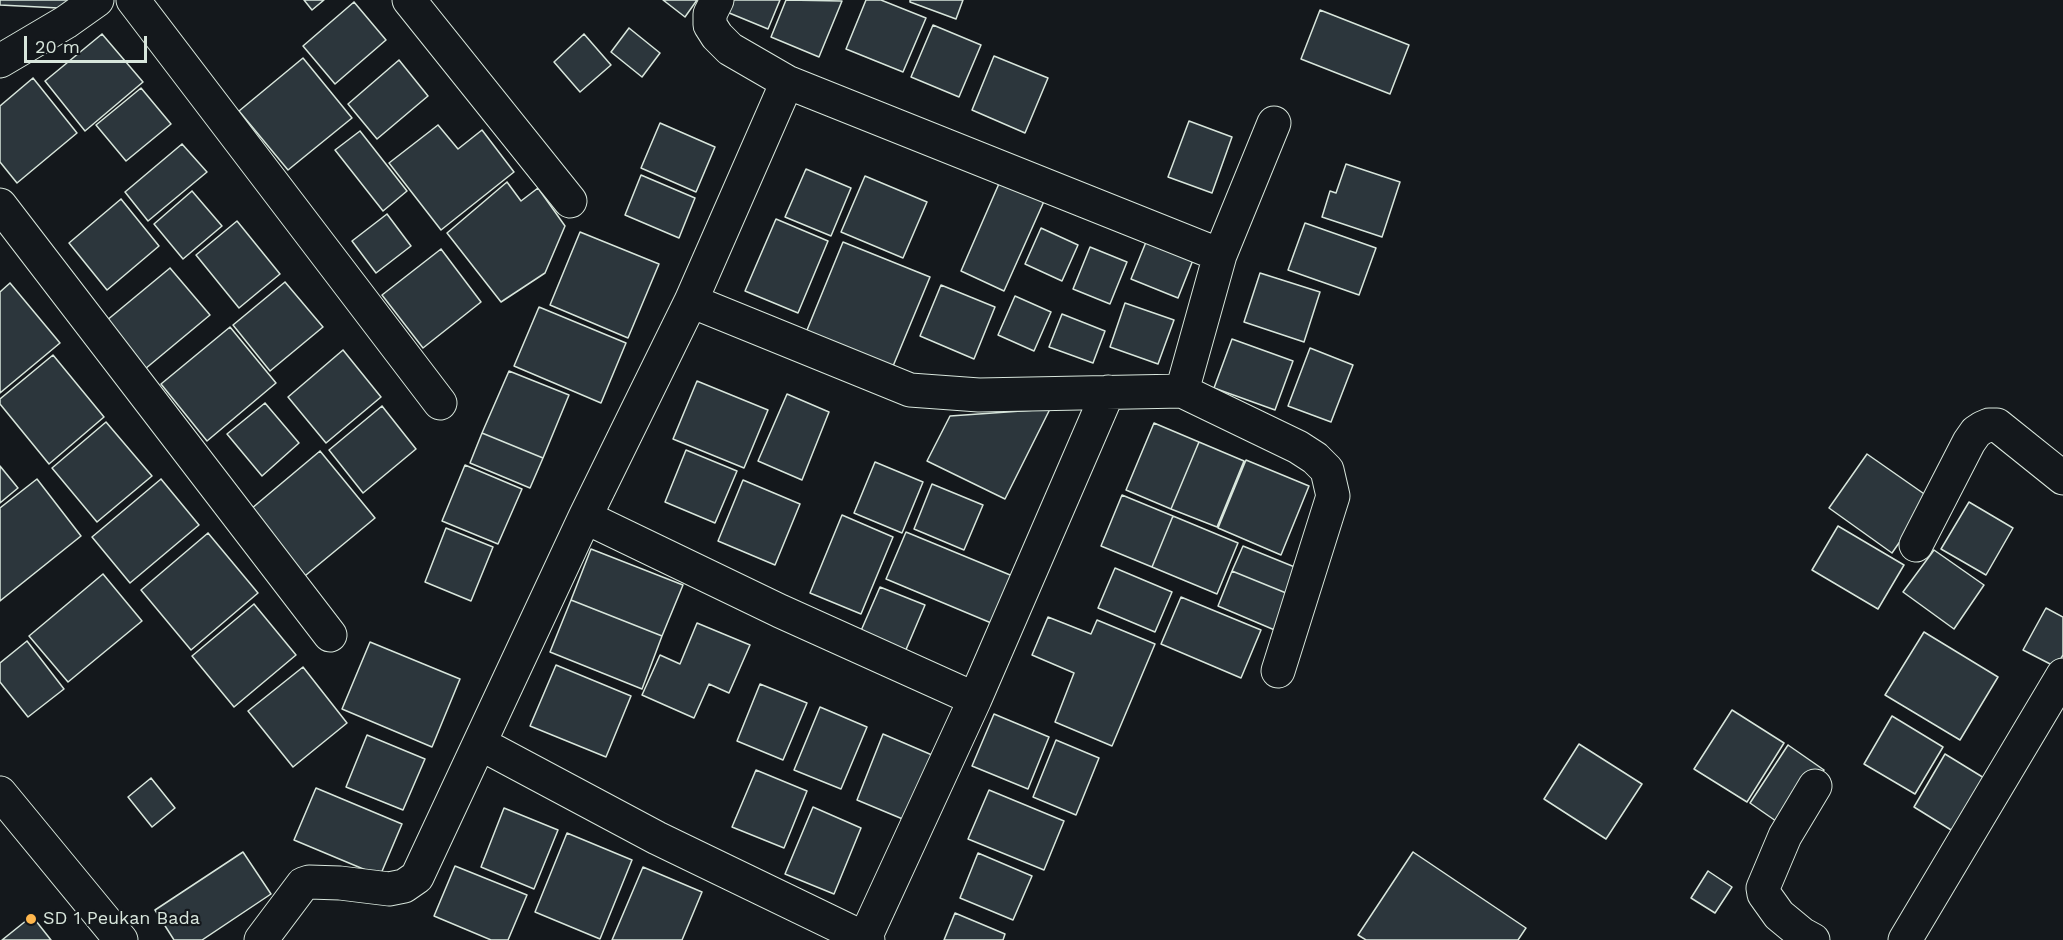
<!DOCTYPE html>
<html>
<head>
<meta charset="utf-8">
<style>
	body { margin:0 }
	#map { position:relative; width:2063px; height:940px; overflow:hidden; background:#14181c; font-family:"Work Sans",sans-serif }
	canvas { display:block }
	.scale { position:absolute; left:24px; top:36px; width:123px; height:27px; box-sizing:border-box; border:3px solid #d8e6dc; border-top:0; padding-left:8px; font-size:18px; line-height:21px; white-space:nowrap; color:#d8e6dc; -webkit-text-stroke:4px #14181c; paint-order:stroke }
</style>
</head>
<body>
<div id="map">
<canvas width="2063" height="940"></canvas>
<div class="scale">20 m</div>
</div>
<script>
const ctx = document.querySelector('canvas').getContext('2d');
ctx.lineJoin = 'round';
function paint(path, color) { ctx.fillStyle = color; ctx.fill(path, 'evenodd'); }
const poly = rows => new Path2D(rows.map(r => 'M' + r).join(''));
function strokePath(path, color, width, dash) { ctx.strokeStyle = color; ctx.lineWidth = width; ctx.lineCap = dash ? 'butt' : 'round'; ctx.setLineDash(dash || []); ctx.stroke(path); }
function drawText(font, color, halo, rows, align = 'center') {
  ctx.font = font + ' "Work Sans",sans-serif'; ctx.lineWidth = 4.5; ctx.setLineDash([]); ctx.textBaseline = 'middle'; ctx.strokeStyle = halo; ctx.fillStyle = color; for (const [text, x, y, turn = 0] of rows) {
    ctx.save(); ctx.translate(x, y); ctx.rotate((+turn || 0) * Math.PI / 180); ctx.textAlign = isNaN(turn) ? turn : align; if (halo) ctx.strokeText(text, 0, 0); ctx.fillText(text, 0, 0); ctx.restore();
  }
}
const building = poly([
	[0,0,79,0,78,9,0,5,0,0],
	[304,0,324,0,312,10,304,0],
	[663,0,697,0,685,17,663,0],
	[726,0,780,0,768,29,722,10,726,0],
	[786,0,842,1,819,57,771,37,786,0],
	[866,0,881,0,926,18,903,72,846,49,866,0],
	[910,0,963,0,956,19,910,2,910,0],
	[354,2,386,40,335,84,303,46,354,2],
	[1320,10,1409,45,1390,94,1301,59,1320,10],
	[933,25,981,45,959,97,911,77,933,25],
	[629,28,660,53,642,77,611,52,629,28],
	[102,34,143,82,85,131,45,81,102,34],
	[584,34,611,65,580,92,554,62,584,34],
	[994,56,1048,78,1025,133,972,110,994,56],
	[303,58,352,118,288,170,239,111,303,58],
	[399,60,428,96,377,139,348,104,399,60],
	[33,78,77,133,17,183,0,162,0,106,33,78],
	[141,88,171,124,126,161,96,125,141,88],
	[1189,121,1232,137,1212,193,1168,177,1189,121],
	[660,123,715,147,696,192,641,168,660,123],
	[438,125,458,149,482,130,514,172,441,230,389,163,438,125],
	[360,131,407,191,383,211,335,150,360,131],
	[182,144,207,172,148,221,125,192,182,144],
	[1346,164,1400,182,1382,237,1322,217,1330,191,1336,193,1346,164],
	[806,169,851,188,831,236,785,217,806,169],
	[641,175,695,198,679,238,625,215,641,175],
	[865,176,927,202,903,258,841,232,865,176],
	[1001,179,1045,199,1004,291,961,271,1001,179],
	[507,182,521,201,538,188,565,226,545,273,501,302,447,233,507,182],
	[192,191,222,226,183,259,154,224,192,191],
	[121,199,159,246,107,290,69,243,121,199],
	[387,214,411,246,376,273,352,241,387,214],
	[776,219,828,241,798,313,745,291,776,219],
	[237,221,280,274,239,308,196,255,237,221],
	[1305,223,1376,248,1359,295,1288,270,1305,223],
	[1041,228,1078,245,1062,281,1025,264,1041,228],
	[580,232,659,264,628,338,550,305,580,232],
	[843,242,930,277,891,371,805,335,843,242],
	[1146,242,1193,260,1178,298,1131,279,1146,242],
	[1090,247,1127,262,1110,304,1073,289,1090,247],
	[441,249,481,302,423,348,382,295,441,249],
	[170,268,210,315,145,369,106,321,170,268],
	[1260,273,1320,292,1304,342,1244,322,1260,273],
	[285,282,323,327,270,371,233,325,285,282],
	[10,283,60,343,0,393,0,292,10,283],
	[941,285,995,307,974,359,920,336,941,285],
	[1015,296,1051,312,1034,351,998,335,1015,296],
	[1125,303,1174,320,1158,364,1110,347,1125,303],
	[539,307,626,343,601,403,514,366,539,307],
	[1062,314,1105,331,1093,363,1049,347,1062,314],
	[230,327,276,383,207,441,161,384,230,327],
	[1232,339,1293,361,1275,410,1214,388,1232,339],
	[1310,348,1353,365,1331,422,1288,406,1310,348],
	[343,350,381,397,326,443,288,397,343,350],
	[53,355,104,417,49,464,0,404,0,399,53,355],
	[509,371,569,395,543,458,482,433,509,371],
	[697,381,768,410,744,468,673,439,697,381],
	[787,394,829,412,802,480,758,461,787,394],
	[265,403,299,443,262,476,227,434,265,403],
	[382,406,416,449,363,493,329,450,382,406],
	[1050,409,1005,499,927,461,950,416,1050,409],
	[106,422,152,476,97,522,52,468,106,422],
	[1154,423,1199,442,1171,509,1126,490,1154,423],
	[482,433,543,458,530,488,470,463,482,433],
	[1199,442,1244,461,1217,527,1171,509,1199,442],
	[686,450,737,471,715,523,665,502,686,450],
	[320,451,375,518,300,580,245,514,320,451],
	[1867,454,1930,498,1892,553,1829,508,1867,454],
	[1246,460,1309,486,1281,555,1218,528,1246,460],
	[875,462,923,482,902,533,854,513,875,462],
	[465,465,522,489,498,544,442,521,465,465],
	[0,466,18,488,0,503,0,466],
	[37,479,81,536,0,601,0,508,37,479],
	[161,479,199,525,130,583,92,537,161,479],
	[743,480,800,504,775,565,718,541,743,480],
	[932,484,983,505,964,550,914,529,932,484],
	[1122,495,1173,516,1152,567,1101,546,1122,495],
	[1969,502,2013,528,1986,575,1941,549,1969,502],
	[842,515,893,537,861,614,810,593,842,515],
	[1173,516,1238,543,1217,594,1152,567,1173,516],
	[1838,526,1904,565,1878,609,1812,570,1838,526],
	[446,528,493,547,471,601,425,582,446,528],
	[906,532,1015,577,996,625,886,579,906,532],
	[208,533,258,593,191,650,141,590,208,533],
	[1243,546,1302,570,1291,595,1232,571,1243,546],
	[591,549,683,585,662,636,571,600,591,549],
	[1934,550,1984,585,1954,629,1903,592,1934,550],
	[1115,568,1172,592,1155,632,1098,608,1115,568],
	[1232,571,1291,595,1277,631,1218,606,1232,571],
	[103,574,142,621,68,682,29,636,103,574],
	[880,587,925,605,905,652,860,633,880,587],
	[1181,597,1261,630,1241,678,1161,644,1181,597],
	[571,600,662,636,642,689,550,652,571,600],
	[254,604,296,655,234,707,192,656,254,604],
	[2046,608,2063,617,2063,655,2056,667,2023,650,2046,608],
	[1048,617,1091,634,1097,620,1155,644,1112,746,1055,722,1074,673,1032,655,1048,617],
	[697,623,750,645,729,693,709,684,694,718,642,695,660,655,680,664,697,623],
	[1924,632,1998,677,1960,740,1885,695,1924,632],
	[27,641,64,689,28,717,0,682,0,663,27,641],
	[370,642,460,679,432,747,342,709,370,642],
	[556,665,631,696,606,757,530,726,556,665],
	[303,667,347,723,293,767,248,711,303,667],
	[760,684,807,703,783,760,737,741,760,684],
	[820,707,867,727,841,789,794,770,820,707],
	[1732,710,1784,743,1747,802,1694,769,1732,710],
	[994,714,1049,737,1028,789,972,766,994,714],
	[1892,716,1943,747,1915,794,1864,764,1892,716],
	[883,734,932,755,905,820,857,800,883,734],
	[367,735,425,759,403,810,346,787,367,735],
	[1056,740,1099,758,1076,815,1033,797,1056,740],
	[1579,744,1642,784,1606,839,1544,799,1579,744],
	[1788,745,1824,770,1786,828,1750,803,1788,745],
	[1945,754,1989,781,1956,833,1914,807,1945,754],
	[756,770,807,791,784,848,732,827,756,770],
	[151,778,175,808,152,827,128,797,151,778],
	[316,788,402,824,380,876,294,840,316,788],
	[989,790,1064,821,1044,870,968,839,989,790],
	[813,807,861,828,834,894,785,874,813,807],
	[504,808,558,830,534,889,481,867,504,808],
	[567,833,632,860,600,939,535,912,567,833],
	[243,852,271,894,202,940,174,940,155,910,243,852],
	[1413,852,1526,928,1518,940,1366,940,1358,935,1413,852],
	[978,853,1032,876,1013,920,960,898,978,853],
	[455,866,527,895,508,940,491,940,434,916,455,866],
	[643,867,702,892,682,940,612,940,643,867],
	[1708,871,1732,887,1715,913,1691,898,1708,871],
	[955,913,1005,934,1003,940,944,940,955,913],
	[32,916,51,940,2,940,32,916]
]);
const street = poly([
	[133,0,440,403],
	[409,0,570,201],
	[717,0,710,14,710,25,717,36,730,49,787,82,1220,255],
	[0,61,66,22,97,0],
	[0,205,330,635],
	[691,301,910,390,979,395,1182,391,1298,447,1315,458,1327,470,1333,496,1278,671],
	[1182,391,1220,255,1274,123],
	[585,517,780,611,975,699],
	[1916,545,1969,442,1976,432,1982,428,1989,425,1997,425,2063,478],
	[481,744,657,838,868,940],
	[865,938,975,699,1108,392],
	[261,940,303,884,309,882,340,883,389,889,404,886,417,877,585,517,691,301,787,82],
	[1813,940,1802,934,1779,915,1764,894,1763,888,1785,836,1815,786],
	[1905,940,2063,675]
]);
const highway = poly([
	[0,793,121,940]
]);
const markers = [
	[31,919,6,"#ffb74d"]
];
const poiNames = [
	["SD 1 Peukan Bada",43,919]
];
paint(building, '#2c363c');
strokePath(building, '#d8e6dc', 1.5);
strokePath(street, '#d8e6dc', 35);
strokePath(highway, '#d8e6dc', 35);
strokePath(street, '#14181c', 33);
strokePath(highway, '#14181c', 33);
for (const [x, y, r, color] of markers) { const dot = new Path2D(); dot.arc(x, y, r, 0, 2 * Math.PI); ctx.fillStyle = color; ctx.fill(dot); strokePath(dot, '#14181c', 2); }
drawText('18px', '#d8e6dc', '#14181c', poiNames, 'left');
</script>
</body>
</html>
